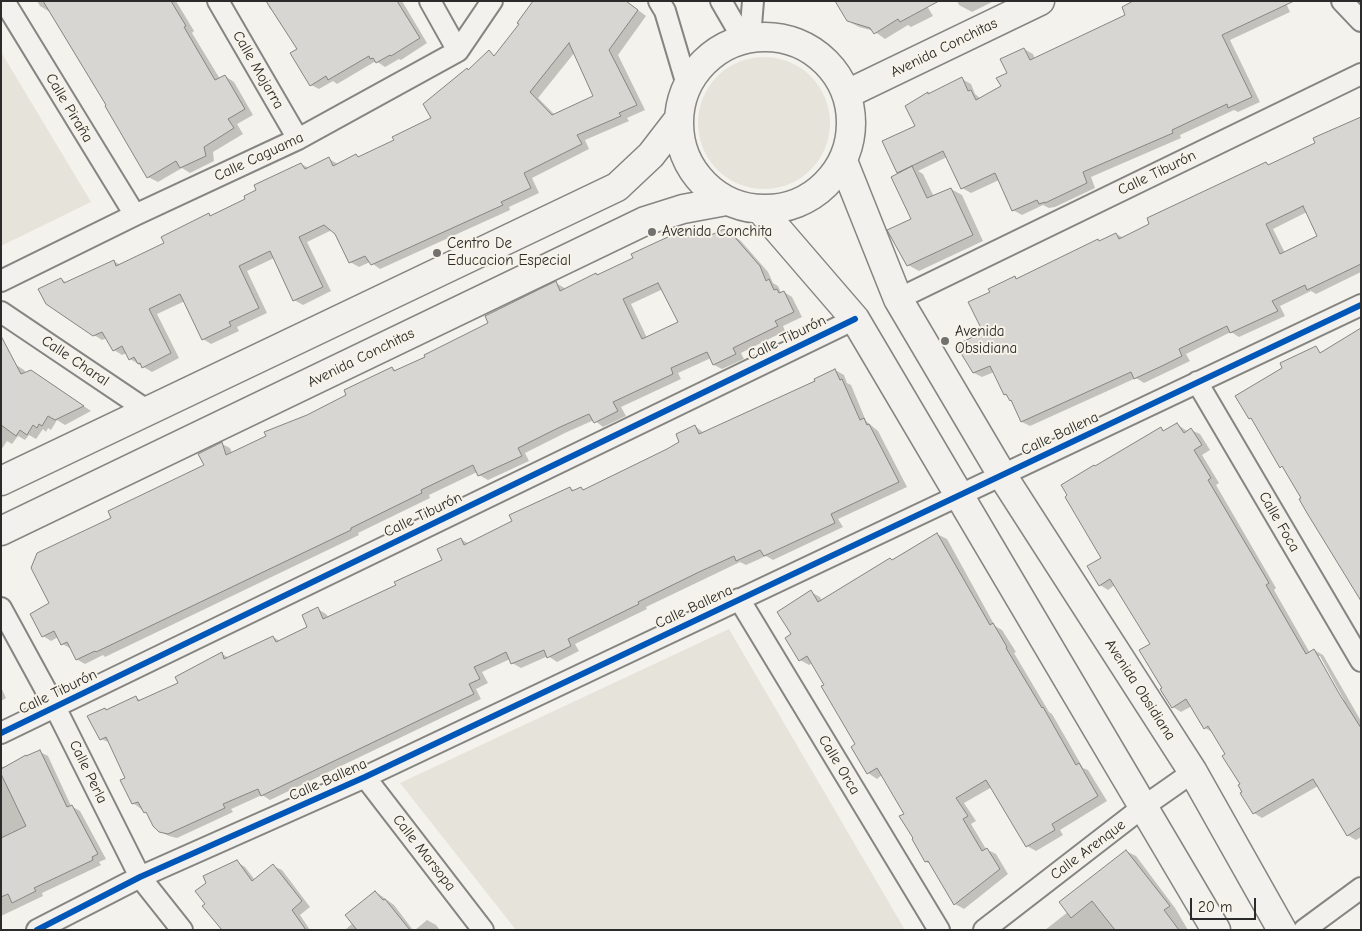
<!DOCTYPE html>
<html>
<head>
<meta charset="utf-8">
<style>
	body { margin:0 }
	#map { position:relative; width:1362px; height:931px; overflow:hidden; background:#f4f2ec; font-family:"Comic Neue",sans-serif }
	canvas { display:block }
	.frame { position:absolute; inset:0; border:2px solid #2b2b2b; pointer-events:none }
	.scale { position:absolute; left:1190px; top:898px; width:66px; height:22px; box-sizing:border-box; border:2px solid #2b2b2b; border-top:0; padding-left:6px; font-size:15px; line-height:18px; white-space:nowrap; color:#2b2b2b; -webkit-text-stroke:4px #f7f3e8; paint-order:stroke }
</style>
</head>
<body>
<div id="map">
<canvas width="1362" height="931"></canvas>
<div class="frame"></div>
<div class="scale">20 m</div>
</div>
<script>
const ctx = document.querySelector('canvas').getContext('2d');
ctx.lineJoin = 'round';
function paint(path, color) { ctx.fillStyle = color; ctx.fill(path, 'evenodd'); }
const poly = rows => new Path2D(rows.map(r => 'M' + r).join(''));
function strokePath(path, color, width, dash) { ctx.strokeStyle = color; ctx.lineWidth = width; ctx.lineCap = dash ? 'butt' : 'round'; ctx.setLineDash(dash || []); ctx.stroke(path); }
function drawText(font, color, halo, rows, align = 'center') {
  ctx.font = font + ' "Comic Neue",sans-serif'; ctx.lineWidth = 4; ctx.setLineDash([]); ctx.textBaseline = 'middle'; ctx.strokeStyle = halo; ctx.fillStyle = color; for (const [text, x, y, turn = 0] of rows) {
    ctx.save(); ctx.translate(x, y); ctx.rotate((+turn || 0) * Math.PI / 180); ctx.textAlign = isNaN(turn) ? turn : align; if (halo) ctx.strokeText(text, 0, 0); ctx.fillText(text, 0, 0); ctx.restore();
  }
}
const green = poly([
	[1,52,91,202,1,246],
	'698 123a66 66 0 1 1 132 0a66 66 0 1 1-132 0Z',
	[729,629,905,930,516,930,400,783]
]);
const shadow = poly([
	[37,1,176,1,194,31,192,33,220,79,225,76,234,82,253,115,237,124,243,134,213,152,214,161,190,173,182,168,158,182,148,177,108,105,50,12,40,6],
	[266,1,402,1,427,43,401,60,399,59,385,67,376,61,337,84,333,81,319,89,311,85,299,49,274,11,270,9],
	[626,1,646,16,618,55,645,110,627,118,629,121,585,140,589,149,532,178,539,193,509,207,510,210,380,269,370,262,359,267,350,262,336,234,332,230,307,242,331,291,303,305,294,300,274,258,247,271,267,313,237,327,239,331,211,344,203,339,185,301,157,314,179,358,152,372,130,359,127,353,122,355,114,350,107,338,102,340,94,335,61,279,67,283,114,261,120,265,165,243,209,215,212,216,247,199,301,164,309,168,329,159,338,164,356,155,359,157,396,141,433,119,469,71,489,52,495,56],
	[575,52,595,96,555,115,538,98],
	[924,1,933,16,911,27,908,25,885,39,874,31,859,27,848,21],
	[957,1,994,1,972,12,959,5],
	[1285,1,1290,12,1230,40,1260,102,1238,112,1234,110,1180,135,1181,138,1091,177,1095,188,1055,207,1049,208,1043,205,1022,215,1013,210,999,180,971,193,962,188,947,157,918,171,923,174,934,197,951,189,962,195,983,241,919,271,908,265,912,220,901,174,898,172,928,94,930,95,962,79,971,84,975,94,981,99,1002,87,1008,74,1024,49,1033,54,1035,59],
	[1266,164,1361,227,1361,272,1316,294,1311,291,1280,306,1285,316,1239,337,1231,332,1186,354,1190,361,1144,383,1136,378,1030,426,1022,422,1013,402,1005,394,994,372,982,377,974,373,984,333,991,293,1015,278,1018,280,1116,234,1124,238],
	[1307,212,1319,237,1285,253,1273,229],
	[706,230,715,235,724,231,740,240,768,272,773,283,778,286,781,293,784,292,792,297,802,317,783,326,785,331,741,353,744,359,722,369,714,365,711,358,678,373,681,379,621,407,626,416,603,427,594,420,567,432,525,453,529,461,488,480,479,475,477,472,429,495,430,498,358,533,359,535,105,657,103,655,85,664,76,659,72,649,62,644,58,637,51,641,43,636,50,604,113,518,206,466,222,444,230,448,232,453,348,396,392,368,397,371,490,324,556,283,566,289],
	[663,289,680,323,647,338,631,304],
	[1,355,24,370,26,373,40,376,91,411,65,425,57,420,51,430,48,428,46,432,43,429,36,439,29,435,25,440,18,436,12,444,7,441,1,450],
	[835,370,844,375,847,383,851,385,866,421,878,431,907,487,838,519,843,527,773,560,766,556,746,565,740,562,646,607,647,609,575,644,579,651,557,662,548,656,521,668,512,663,510,659,482,672,488,683,476,689,481,699,270,800,262,795,231,809,233,812,177,838,169,836,159,831,148,814,133,803,127,778,111,743,101,739,105,709,107,710,135,697,142,701,179,683,222,654,229,658,273,637,280,641,309,628,318,609,326,614,329,618,397,586,444,561,461,539,469,544,513,522,570,488,575,491,581,488,585,490,681,443,695,426,704,433,817,381],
	[1177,424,1188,432,1191,430,1200,434,1210,450,1202,455,1219,483,1216,485,1276,588,1274,590,1310,653,1314,650,1323,655,1361,721,1361,837,1356,840,1347,835,1318,786,1262,818,1254,813,1242,784,1214,733,1205,728,1192,706,1181,712,1173,707,1164,689,1152,644,1115,585,1108,590,1100,585,1102,559,1066,497,1096,467,1161,429,1165,431],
	[1317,656,1320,656,1344,700,1342,701],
	[937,534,947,539,995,626,1002,630,1016,652,1014,653,1049,712,1052,714,1083,768,1088,770,1107,801,1060,830,1063,835,1036,851,1027,846,992,787,964,803,976,821,971,824,986,849,996,854,1008,874,964,909,955,904,931,864,926,862,905,814,882,775,877,779,868,773,852,747,857,744,826,685,812,663,809,665,800,660,792,635,811,592,820,597,822,601],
	[1,687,6,698,1,701],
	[40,752,48,756,71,806,80,811,106,859,99,862,101,865,42,893,43,896,1,916,1,766,3,767],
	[1126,851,1136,856,1175,908,1188,930,1045,930,1068,912],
	[237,862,245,867,255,880,273,866,282,870,310,907,300,915,310,930,226,930],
	[376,892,394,905,413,930,345,930,353,923],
	[427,920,436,925,440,930,415,930]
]);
const building = poly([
	[43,1,171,1,186,26,184,27,215,80,225,75,245,109,228,119,234,128,204,147,206,156,180,168,176,161,147,178,105,106,106,105,43,1],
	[266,1,397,1,420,38,391,56,390,55,376,63,373,58,370,59,369,56,328,80,326,76,310,86,290,53,297,49,266,1],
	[533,1,626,1,638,10,609,50,637,105,619,113,621,116,577,135,582,144,524,173,531,188,501,202,503,205,371,265,365,256,349,263,335,234,324,225,299,237,323,287,293,301,270,251,239,266,259,308,229,322,231,326,202,340,180,294,149,309,171,353,142,368,140,363,138,364,134,357,129,360,122,346,113,351,102,332,93,336,46,304,38,289,61,278,64,283,114,260,116,266,164,243,161,237,209,213,210,216,245,199,244,196,256,190,254,185,301,163,305,169,329,157,333,166,356,154,358,157,394,140,392,137,431,118,423,104,467,68,468,70,489,50,494,56,519,24,517,23,533,1],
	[569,43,593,96,552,115,530,92,569,43],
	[835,1,939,1,900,22,898,19,874,34,870,28,847,21,835,1],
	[1133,1,1294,1,1222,35,1252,97,1228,108,1227,104,1172,130,1173,133,1083,172,1087,183,1045,203,1045,202,1039,204,1037,200,1012,211,995,173,961,189,943,151,897,173,882,141,915,126,905,106,928,92,928,94,962,77,968,91,971,90,976,100,1001,86,996,78,1007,73,1000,59,1024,48,1030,60,1125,15,1122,7,1133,1],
	[1361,117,1361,264,1307,290,1305,285,1272,301,1278,311,1230,333,1227,326,1179,349,1182,356,1164,365,1134,379,1131,372,1021,422,1011,400,1010,401,1006,394,1004,395,990,366,973,373,956,345,983,332,968,302,990,292,988,289,1015,276,1016,279,1098,239,1099,241,1116,233,1119,239,1149,224,1147,218,1266,162,1268,165,1315,143,1313,138,1361,117],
	[1303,206,1317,236,1280,254,1266,224,1303,206],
	[912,166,927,198,951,188,973,235,907,266,887,230,911,219,891,177,912,166],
	[706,228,709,236,724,229,732,234,760,266,766,281,769,279,774,290,777,289,779,293,784,291,794,312,775,321,778,326,733,348,736,354,713,365,707,352,671,368,673,374,613,402,618,411,594,423,589,414,558,428,518,448,522,456,478,476,473,465,421,490,422,493,351,528,351,530,96,652,95,651,76,660,67,642,61,645,54,631,42,637,30,614,49,603,31,568,37,553,111,518,108,511,204,465,198,454,222,442,226,455,266,436,264,432,307,415,346,395,344,390,392,367,394,371,425,357,424,355,488,323,485,316,556,281,560,291,596,273,597,275,633,258,631,254,683,230,706,228],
	[658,283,678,322,642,339,623,299,658,283],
	[1361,328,1361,601,1307,513,1299,499,1301,498,1282,466,1280,468,1251,418,1249,419,1235,396,1282,368,1280,363,1316,346,1320,353,1361,328],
	[1,336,21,374,31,370,84,406,55,420,48,416,42,426,39,424,37,428,33,425,27,435,20,430,16,436,1,425,1,336],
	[835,369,840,380,842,379,860,420,864,418,867,425,869,424,899,482,831,514,835,523,764,556,760,550,736,561,734,556,699,572,638,602,639,604,568,639,571,646,547,658,544,650,511,664,506,652,490,660,474,667,480,679,469,684,474,694,261,796,258,789,223,804,225,808,168,834,159,832,153,826,146,812,144,813,138,802,132,804,120,780,125,778,106,737,100,740,87,716,105,708,106,710,136,696,138,701,178,683,175,677,222,652,224,659,273,636,276,642,307,627,302,615,318,607,323,619,396,585,394,582,442,560,437,549,461,538,464,545,512,521,509,515,533,504,570,487,572,491,581,487,583,490,667,449,679,442,676,434,695,425,699,434,815,381,814,379,835,369],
	[1177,423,1184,433,1191,428,1202,445,1194,450,1211,478,1208,480,1269,583,1266,585,1306,654,1314,649,1340,695,1361,728,1361,827,1347,836,1313,779,1253,814,1240,793,1242,792,1238,785,1240,784,1222,756,1225,754,1208,726,1204,729,1186,699,1172,708,1160,689,1162,688,1139,650,1150,644,1110,579,1099,586,1087,566,1101,558,1065,497,1067,495,1061,485,1094,465,1095,466,1161,427,1163,431,1177,423],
	[937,533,990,625,993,623,1007,647,1006,648,1042,708,1043,707,1076,765,1079,763,1098,796,1052,824,1055,830,1026,847,986,780,956,798,968,816,963,819,982,851,987,848,1000,869,954,905,928,861,925,862,912,839,913,838,899,816,904,814,877,768,867,774,851,747,855,744,821,686,824,685,807,656,799,661,785,638,791,634,777,612,811,590,818,602,890,558,892,560,937,533],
	[40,750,67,807,72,805,98,854,92,857,93,860,34,888,36,891,12,903,8,894,1,897,1,838,26,826,1,774,1,769,26,755,26,756,40,750],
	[1126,850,1170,906,1164,910,1179,930,1115,930,1092,901,1071,918,1059,902,1126,850],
	[237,860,252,881,273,864,302,901,292,910,306,930,222,930,202,906,205,904,195,891,206,883,203,876,237,860],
	[375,891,383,900,385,899,410,930,357,930,345,915,375,891]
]);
const street = poly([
	[4,1,135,215],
	[218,1,298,139],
	[430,1,458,51],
	[659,1,665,11,687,85],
	[721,1,743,39],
	[1342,1,1361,21],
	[750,38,753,1],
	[1,281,135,215,298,139,458,51,492,1],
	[898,299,1361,74],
	[1,312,148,411],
	[1197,382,1361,661],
	[739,599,939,930],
	[1,608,55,707,140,877,182,930],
	[1,733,855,319],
	[365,777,483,930],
	[37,930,140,877,365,777,1361,305],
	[984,930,1143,807,1193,772],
	[1304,930,1361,888]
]);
const secondary = poly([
	'679 123a86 86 0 1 1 172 0a86 86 0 1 1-172 0Z',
	[847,94,1040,1],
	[843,161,898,299,1002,475,1193,772,1282,930],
	[761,210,855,319,1216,930],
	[1,481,617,187,651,155,678,120],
	[1,531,645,221,683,209,726,201]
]);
const cycleway = poly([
	[1,733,855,319],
	[37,930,140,877,365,777,1361,305]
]);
const markers = [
	[652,232,5,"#71716f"],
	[437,253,5,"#71716f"],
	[945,341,5,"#71716f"]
];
const streetNames = [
	["Avenida Conchitas",944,48,-26],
	["Calle Mojarra",258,70,60],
	["Calle Piraña",69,108,59],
	["Calle Caguama",259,157,-25],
	["Calle Tiburón",1157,173,-26],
	["Calle Tiburón",787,338,-26],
	["Avenida Conchitas",361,358,-26],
	["Calle Charal",75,361,34],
	["Calle Ballena",1060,434,-25],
	["Calle Tiburón",423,515,-26],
	["Calle Foca",1279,522,60],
	["Calle Ballena",694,607,-25],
	["Avenida Obsidiana",1140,690,57],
	["Calle Tiburón",58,692,-26],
	["Calle Orca",839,765,59],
	["Calle Perla",88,772,64],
	["Calle Ballena",328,780,-24],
	["Calle Arenque",1088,850,-37],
	["Calle Marsopa",424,853,52]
];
const poiNames = [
	["Avenida Conchita",662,232],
	["Centro De",447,244],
	["Educacion Especial",447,261],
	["Avenida",955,332],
	["Obsidiana",955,349]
];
paint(green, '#e6e3da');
paint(shadow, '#0003');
paint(building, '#d7d6d2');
strokePath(building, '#858582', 1);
strokePath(street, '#858582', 24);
strokePath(secondary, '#858582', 31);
strokePath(street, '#f2f1ed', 20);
strokePath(secondary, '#f2f1ed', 28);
strokePath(cycleway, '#0057b8', 6);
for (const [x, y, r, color] of markers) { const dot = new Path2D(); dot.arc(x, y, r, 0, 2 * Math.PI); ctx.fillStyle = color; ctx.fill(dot); strokePath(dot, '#f7f3e8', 2); }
drawText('15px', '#2b2b2b', '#f7f3e8', streetNames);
drawText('15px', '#2b2b2b', '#f7f3e8', poiNames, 'left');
</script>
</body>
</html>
